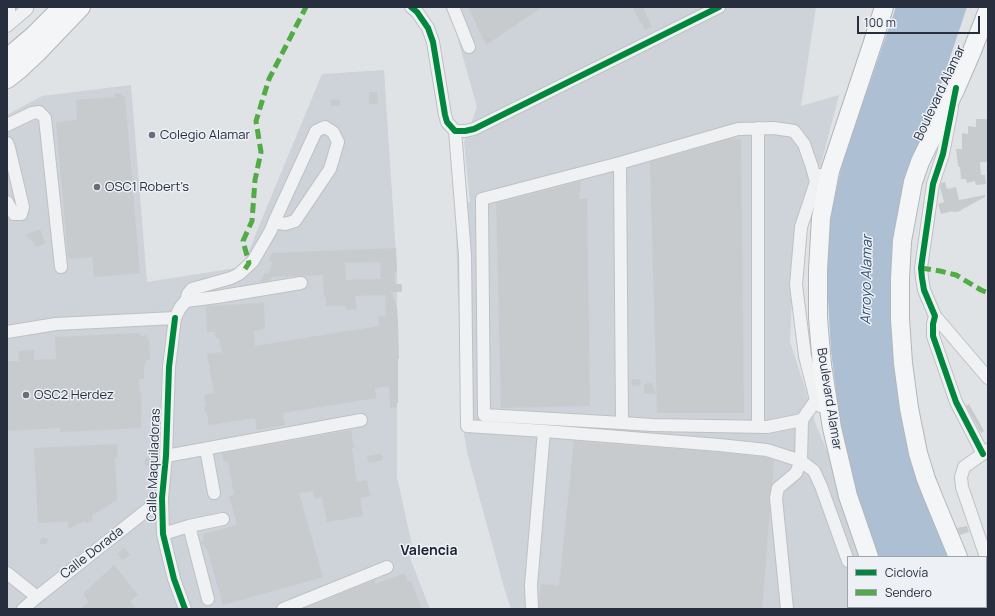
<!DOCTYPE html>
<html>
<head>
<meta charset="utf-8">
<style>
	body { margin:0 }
	#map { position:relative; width:995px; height:616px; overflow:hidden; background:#e0e3e6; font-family:Manrope,sans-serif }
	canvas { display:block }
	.frame { position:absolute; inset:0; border:8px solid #272f3f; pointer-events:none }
	.legend { position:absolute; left:847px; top:556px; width:140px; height:52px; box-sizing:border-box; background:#edf1f6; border:1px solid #9ea3ad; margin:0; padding:5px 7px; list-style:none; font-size:12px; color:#272f3f }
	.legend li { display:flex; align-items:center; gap:8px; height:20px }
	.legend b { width:20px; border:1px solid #9ea3ad }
	.scale { position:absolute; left:857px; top:16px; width:123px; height:18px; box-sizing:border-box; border:2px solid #272f3f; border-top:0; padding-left:5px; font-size:12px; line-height:14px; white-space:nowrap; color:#272f3f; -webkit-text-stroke:3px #edf1f6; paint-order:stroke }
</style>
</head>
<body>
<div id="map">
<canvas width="995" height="616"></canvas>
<div class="frame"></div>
<ul class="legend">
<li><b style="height:5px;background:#00873e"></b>Ciclovía</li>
<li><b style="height:5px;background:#53ab46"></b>Sendero</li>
</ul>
<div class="scale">100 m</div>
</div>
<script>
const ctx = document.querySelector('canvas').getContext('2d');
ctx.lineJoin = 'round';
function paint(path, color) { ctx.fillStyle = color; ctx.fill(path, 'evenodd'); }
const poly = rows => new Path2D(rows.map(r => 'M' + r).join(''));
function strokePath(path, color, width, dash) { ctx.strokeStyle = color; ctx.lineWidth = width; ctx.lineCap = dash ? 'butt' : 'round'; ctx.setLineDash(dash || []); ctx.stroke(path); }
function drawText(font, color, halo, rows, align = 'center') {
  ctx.font = font + ' Manrope,sans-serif'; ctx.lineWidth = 3; ctx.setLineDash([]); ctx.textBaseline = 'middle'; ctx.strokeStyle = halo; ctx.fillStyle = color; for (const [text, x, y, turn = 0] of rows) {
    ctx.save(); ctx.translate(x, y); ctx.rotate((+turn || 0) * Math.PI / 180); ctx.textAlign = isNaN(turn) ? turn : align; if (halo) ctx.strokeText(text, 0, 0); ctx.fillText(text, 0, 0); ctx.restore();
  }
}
const built = poly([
	[445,7,816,7,801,106,839,95,821,164,795,228,790,342,805,388,816,425,873,557,848,557,848,607,894,607,895,609,511,609,505,591,467,452,462,422,455,203,470,202,464,142,477,107,455,29],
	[384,70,397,270,397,477,414,554,410,558,430,609,7,609,7,115,42,96,131,85,147,282,242,267,322,74]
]);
const water = poly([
	[896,7,967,7,919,150,901,356,950,557,876,557,855,493,840,424,831,350,826,265,830,220,842,164],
	[899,607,974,607,975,609,900,609]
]);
const building = poly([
	[468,7,542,7,486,45],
	[633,7,643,7,652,27,645,30,641,22,640,22],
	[369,92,377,92,378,104,369,104],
	[122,93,122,96,125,96,140,273,94,277,92,257,68,259,56,122,77,120,76,100,115,97,114,94],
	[331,99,340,100,340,106,331,106],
	[976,119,988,119,988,162,980,162,981,175,985,175,986,184,976,185,975,181,967,183,966,179,961,179,960,167,959,167,958,166,956,149,962,149,962,133,968,134,968,126,976,127],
	[729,139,741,139,744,413,657,413,650,162],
	[581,181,579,199,587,199,590,406,501,408,496,203],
	[945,182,947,189,956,187,959,200,985,195,985,197,961,210,961,211,955,212,953,212,953,211,941,214,938,204,944,202,940,187,941,183],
	[40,229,45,243,37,247,31,240,25,235],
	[396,248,397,272,394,272,395,284,402,284,402,292,391,292,397,307,398,322,399,359,398,359,398,403,397,403,397,407,390,408,389,386,375,388,376,398,283,413,285,425,257,430,255,418,209,425,207,414,206,414,204,406,206,406,204,395,214,393,207,354,222,352,219,338,216,338,215,332,207,332,206,306,264,303,265,329,254,331,255,346,379,326,378,316,386,316,385,295,355,296,357,309,346,310,346,306,326,306,326,297,324,297,323,275,272,277,270,281,260,282,265,273,268,274,273,262,269,260,272,253],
	[380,262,381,279,346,280,345,263],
	[140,333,141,336,147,335,147,339,149,339,150,360,146,360,146,364,144,365,144,379,139,379,140,393,141,392,142,414,141,414,141,428,60,432,60,428,7,431,7,361,19,361,18,351,34,350,34,360,56,359,55,337],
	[640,379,641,385,632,386,631,380],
	[652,383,656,394,644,393,644,384],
	[969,404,984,431,981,433,966,406],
	[351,430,354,448,352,448,357,482,367,480,370,496,360,498,363,516,327,522,322,497,314,499,313,491,299,493,323,577,223,605,207,549,201,543,201,541,204,540,203,534,237,525,229,496,234,495,228,461,224,462,222,453],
	[574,441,718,452,765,457,774,460,772,485,769,497,770,510,762,609,539,609,539,598,541,584,559,586],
	[117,444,118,458,115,458,117,500,91,516,93,519,86,523,85,521,68,529,68,521,38,523,34,448],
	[382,454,383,460,369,463,367,456],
	[145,458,151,458,152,466,145,466],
	[967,526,969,532,960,535,957,528],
	[42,537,48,539,46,544,39,544],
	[124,548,130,555,123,560,117,554],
	[114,565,138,595,130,601,136,609,80,609,89,602,83,594],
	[405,573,408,582,411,581,422,609,303,609,374,580,375,584]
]);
const minor = poly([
	[411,7,417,12,428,28,433,42,445,115,447,122,455,131],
	[453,7,469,47],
	[9,24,9,7],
	[7,26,27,9,27,7],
	[952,108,943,154,933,184,921,268,922,278,924,290,935,316,933,324,933,336,956,402,983,454],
	[7,125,32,113,39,112,45,118,61,267],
	[758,128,758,427],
	[455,131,465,255,467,426,544,431,531,585,532,609],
	[455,131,465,131,474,129,719,7],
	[7,143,9,148,23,207,21,214,14,214,7,202],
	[620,163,482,199,482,206,484,415,622,423],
	[816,182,812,167,804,144,794,131,774,128,738,129,620,163,622,423,652,425,767,427,802,420,816,400],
	[186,301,188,294,192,289,231,278,239,274,253,261,271,230,274,222,316,131,325,127,333,132,338,142,330,169,295,221,285,224,274,222],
	[935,316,988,378],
	[7,332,56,324,175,318],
	[820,406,816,400,805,356,796,285,801,227,816,182,820,175],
	[544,431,719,445,767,450,801,461,814,471,821,486,848,561],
	[206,449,214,493],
	[166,456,361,420],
	[189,526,208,599],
	[163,534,189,526,223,519],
	[986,557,962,487,961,477,964,467,988,450],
	[7,573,37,597],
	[868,607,870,609],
	[23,609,37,597,162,498],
	[185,609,174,579,163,534,162,498,166,456,169,367,175,318,180,308,186,301,217,297,301,283],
	[283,609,387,567],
	[787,609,776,498,778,488,796,473,801,461,802,420]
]);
const highway = poly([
	[7,58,33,36,62,7],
	[7,79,20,69,37,53,81,7],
	[869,557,848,496,832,428,822,365,818,318,818,270,821,218,830,171,872,45,884,7],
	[958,557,934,499,926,479,918,453,909,408,903,363,900,319,900,279,902,241,913,182,920,162,956,88,972,51,988,10],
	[890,607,890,609],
	[985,607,986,609]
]);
const quiet = poly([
	[921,268,940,271,956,275,981,290,988,293],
	[245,269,249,263,243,241,252,221,255,180,261,152,256,121,269,79,306,7]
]);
const cycleway = poly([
	[411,7,417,12,428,28,433,42,445,115,447,122,455,131,465,131,474,129,719,7],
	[956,88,943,154,933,184,921,268,922,278,924,290,935,316,933,324,933,336,956,402,983,454],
	[175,318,169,367,166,456,162,498,163,534,174,579,185,609]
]);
const markers = [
	[152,135,4,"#686e79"],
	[97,187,4,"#686e79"],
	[26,395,4,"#686e79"]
];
const streetNames = [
	["Boulevard Alamar",940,93,-65],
	["Boulevard Alamar",829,399,81],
	["Calle Maquiladoras",154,465,-88],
	["Calle Dorada",92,553,-38]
];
const poiNames = [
	["Colegio Alamar",160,135],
	["OSC1 Robert's",105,187],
	["OSC2 Herdez",34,395]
];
const waterNames = [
	["Arroyo Alamar",867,280,-89]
];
const neighbourhoodNames = [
	["Valencia",429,551]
];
paint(built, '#ced2d9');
paint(water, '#adbfd2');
paint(building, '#c8cbce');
strokePath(minor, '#bec1c4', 14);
strokePath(highway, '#b2b6bb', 20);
strokePath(minor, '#f0f1f2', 12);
strokePath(highway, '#f4f5f6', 18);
strokePath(quiet, '#53ab46', 5, [10, 5]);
strokePath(cycleway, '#00873e', 6);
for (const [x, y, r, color] of markers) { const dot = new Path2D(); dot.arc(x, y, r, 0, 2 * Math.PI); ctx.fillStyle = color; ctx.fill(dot); strokePath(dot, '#edf1f6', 1.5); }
drawText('13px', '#272f3f', '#edf1f6', streetNames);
drawText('13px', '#272f3f', '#edf1f6', poiNames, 'left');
drawText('italic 14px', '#304e74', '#edf1f6', waterNames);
drawText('bold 14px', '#192130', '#edf1f6', neighbourhoodNames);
</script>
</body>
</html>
